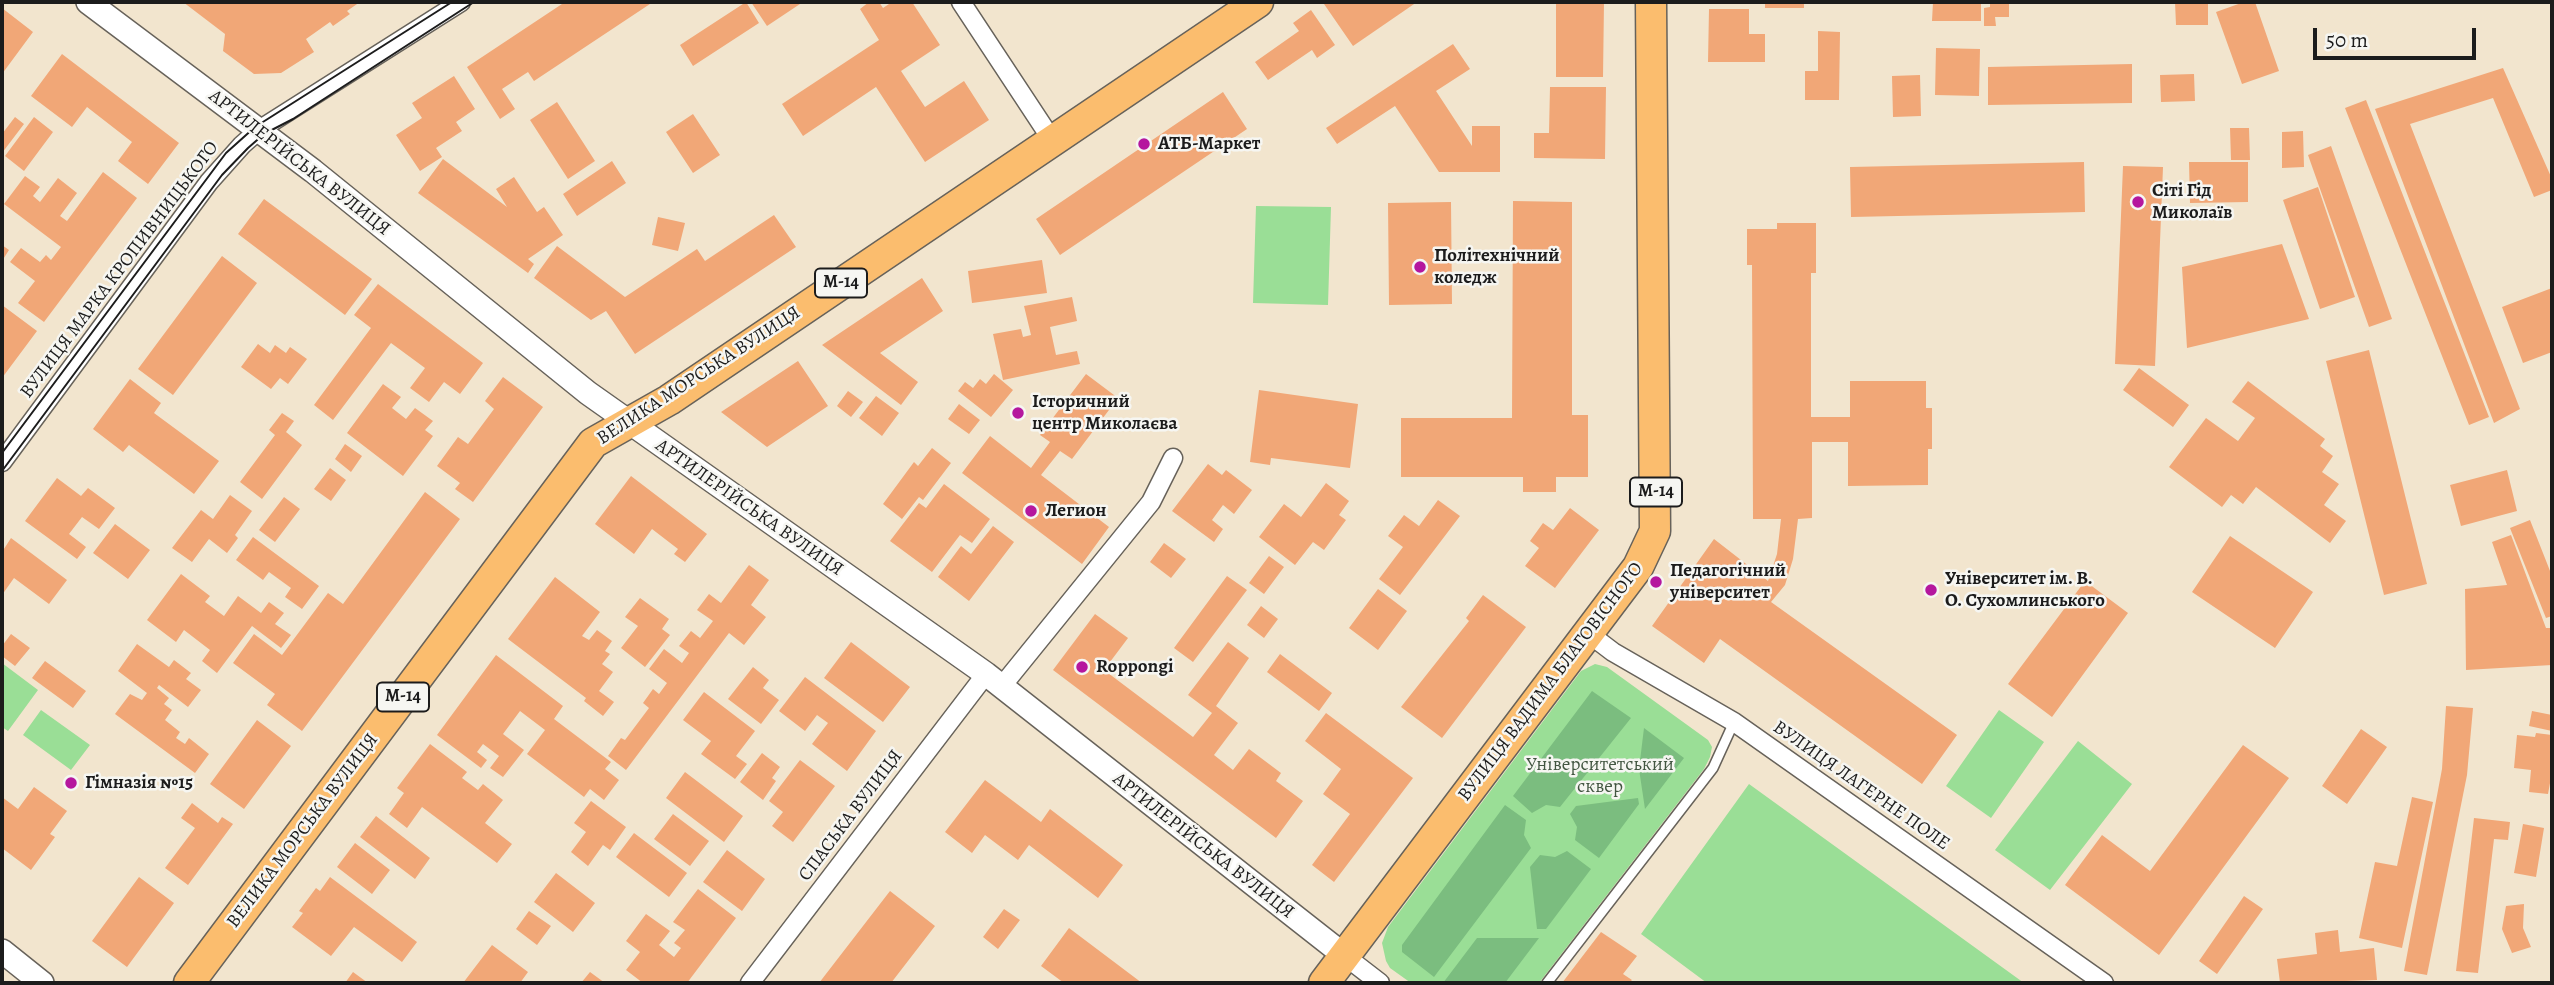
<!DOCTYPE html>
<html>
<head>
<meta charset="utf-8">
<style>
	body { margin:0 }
	#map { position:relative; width:2554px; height:985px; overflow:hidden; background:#f2e5ce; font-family:Alegreya,serif }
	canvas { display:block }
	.frame { position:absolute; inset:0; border:4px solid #1c1c1c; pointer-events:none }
	.scale { position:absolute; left:2313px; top:28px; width:163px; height:32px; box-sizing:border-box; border:4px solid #1c1c1c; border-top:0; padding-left:9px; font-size:21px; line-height:24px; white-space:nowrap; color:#1c1c1c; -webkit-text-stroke:5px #f6f6f2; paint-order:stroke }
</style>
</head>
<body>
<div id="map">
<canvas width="2554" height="985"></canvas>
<div class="frame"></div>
<div class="scale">50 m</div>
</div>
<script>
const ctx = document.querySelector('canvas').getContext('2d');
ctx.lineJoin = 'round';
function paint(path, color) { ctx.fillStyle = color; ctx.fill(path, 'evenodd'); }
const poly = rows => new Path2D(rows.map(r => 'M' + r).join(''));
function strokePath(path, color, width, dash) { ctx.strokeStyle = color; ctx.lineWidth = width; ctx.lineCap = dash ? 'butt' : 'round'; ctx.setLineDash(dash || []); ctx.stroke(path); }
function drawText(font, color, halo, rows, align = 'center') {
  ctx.font = font + ' Alegreya,serif'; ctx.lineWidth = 5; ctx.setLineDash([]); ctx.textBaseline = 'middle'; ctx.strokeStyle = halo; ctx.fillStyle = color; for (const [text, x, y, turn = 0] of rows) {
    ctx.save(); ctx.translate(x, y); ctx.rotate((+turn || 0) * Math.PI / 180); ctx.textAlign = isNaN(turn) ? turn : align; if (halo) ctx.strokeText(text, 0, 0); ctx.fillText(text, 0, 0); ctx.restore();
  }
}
const green = poly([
	[1256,206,1331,207,1328,305,1253,303],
	[2,663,38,690,8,731,2,727],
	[1595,664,1607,667,1708,740,1712,747,1710,757,1704,769,1539,983,1411,983,1390,968,1386,961,1382,943,1388,927,1581,671],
	[41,710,90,745,71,770,23,735],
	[1999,710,2044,742,1991,818,1946,786],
	[2078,741,2132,784,2050,890,1995,850],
	[1749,784,2024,983,1707,983,1641,934]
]);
const forest = poly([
	[1592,691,1631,718,1560,807,1546,805,1532,813,1513,796],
	[1644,728,1684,758,1645,809,1639,769],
	[1638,798,1639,804,1599,858,1575,840,1577,827,1570,814,1576,806],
	[1505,805,1526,820,1524,835,1531,848,1434,977,1402,952,1402,945],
	[1567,851,1591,869,1546,929,1537,929,1530,867,1540,855,1555,857],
	[1477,938,1539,938,1505,983,1443,983]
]);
const building = poly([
	[183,2,279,4,360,2,347,11,350,14,333,26,330,22,306,39,314,52,281,73,254,74,223,51,225,34],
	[565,2,653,2,534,81,528,72,502,89,515,109,500,119,467,67],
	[746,2,759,23,693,66,680,45],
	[751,2,803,2,767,26],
	[869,2,879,2,883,8,892,2,912,2,940,45,901,71,925,107,964,81,989,120,925,162,876,87,803,136,782,104,879,40,860,9],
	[1327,2,1417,2,1353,46,1324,4],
	[1556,2,1604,2,1603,77,1556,77],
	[1765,2,1804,2,1804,8,1765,8],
	[1933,2,1981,2,1981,21,1932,21],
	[1990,2,2009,2,2009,17,1995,17,1996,26,1984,26,1984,8,1990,7],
	[2175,2,2208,2,2208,25,2176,25],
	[2244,2,2255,2,2279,71,2242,84,2216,12],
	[2,8,33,32,2,74],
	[1709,9,1749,9,1749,34,1765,34,1765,62,1708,62],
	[1311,10,1335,45,1317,58,1312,50,1268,80,1255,62,1299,31,1293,23],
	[1818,31,1840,32,1839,100,1805,100,1805,71,1818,71],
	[1453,44,1470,69,1436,91,1472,146,1472,126,1500,126,1500,172,1439,172,1395,106,1337,144,1326,128],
	[1936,48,1980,49,1979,96,1935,95],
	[62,54,179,143,148,184,118,161,132,142,87,107,72,127,31,96],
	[2132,64,2132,103,1988,105,1988,67],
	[2503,68,2552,179,2552,190,2534,197,2493,98,2410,124,2520,409,2494,423,2375,109],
	[2194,74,2195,101,2161,102,2160,75],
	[1920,75,1921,116,1893,117,1892,76],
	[454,76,475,109,456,122,462,131,436,148,442,157,420,171,396,135,422,118,412,103],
	[1550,87,1606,87,1605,159,1534,158,1534,133,1549,133],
	[1223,92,1247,129,1060,255,1036,219],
	[2366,100,2489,417,2469,425,2345,108],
	[557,102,595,161,568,179,530,120],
	[693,114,720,155,693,173,666,132],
	[15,117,24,124,2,153,2,134],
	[34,117,53,132,24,171,5,156],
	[2230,128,2249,128,2250,160,2231,160],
	[2303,131,2304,167,2282,168,2282,132],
	[2331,146,2392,319,2369,327,2308,155],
	[443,159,507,207,496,189,514,177,537,212,544,207,563,235,528,259,534,264,528,273,418,193],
	[612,161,626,183,577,216,563,194],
	[2084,162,2085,212,1851,217,1850,167],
	[2189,162,2248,162,2248,202,2190,203],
	[2123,166,2163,167,2155,366,2115,364],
	[103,172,137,198,44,322,18,303,35,281,10,262,21,248,40,262,46,255,51,260,61,247,4,204,25,176,40,187,33,196,40,202,58,178,77,193,60,216,67,221],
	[2318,187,2355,297,2320,309,2283,200],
	[264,199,372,279,345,315,238,234],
	[1513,201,1572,202,1572,415,1588,415,1588,477,1556,477,1556,492,1523,492,1523,477,1401,477,1401,418,1512,418],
	[1451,202,1452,304,1389,305,1388,203],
	[774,215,796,247,635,354,606,311,591,320,534,278,557,246,625,297,697,249,705,261],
	[658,217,685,223,678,251,652,245],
	[1777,223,1816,223,1816,273,1811,273,1811,417,1850,417,1850,381,1926,381,1926,408,1932,408,1932,449,1928,449,1928,485,1848,486,1848,442,1812,442,1812,518,1798,519,1793,559,1785,585,1771,602,1957,735,1922,784,1720,639,1704,663,1652,626,1714,539,1768,581,1777,554,1781,519,1753,519,1752,265,1747,265,1747,229,1777,229],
	[2282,244,2309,319,2187,348,2182,267],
	[2,245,9,250,2,261],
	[222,256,257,283,173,395,138,369],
	[1042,260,1047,293,972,303,968,271],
	[922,278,943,311,880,353,918,382,901,405,822,345],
	[378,284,483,363,460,394,444,382,429,402,410,388,425,368,391,343,333,420,314,405,371,328,354,315],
	[2552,288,2552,352,2523,363,2502,307],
	[1072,297,1077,321,1050,327,1056,355,1077,351,1080,364,1003,380,993,334,1021,329,1023,337,1031,335,1024,306],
	[2,305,37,331,2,378],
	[258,344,270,353,275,345,286,353,290,347,307,359,288,384,280,378,271,389,241,367],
	[2369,350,2427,584,2384,595,2326,361],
	[798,361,828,406,767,447,721,412],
	[2139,368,2189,405,2173,427,2123,390],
	[994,374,1013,390,991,417,958,391,965,382,973,388,980,379,986,384],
	[1086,374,1118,398,1072,459,1060,451,1041,475,1109,527,1082,564,962,473,990,436,1031,468,1050,442,1040,435],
	[503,377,543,407,473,502,455,489,460,483,437,466,458,437,468,444,494,409,485,401],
	[130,379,161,403,154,413,219,461,194,494,129,445,123,452,93,429],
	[2248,381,2325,439,2320,446,2333,456,2322,472,2339,484,2324,505,2346,521,2330,543,2256,487,2243,504,2231,495,2222,507,2169,467,2206,418,2238,441,2255,418,2232,402],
	[383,384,401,397,392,408,406,419,415,408,433,421,425,430,433,436,403,476,347,433],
	[1259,390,1358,404,1350,468,1271,458,1270,465,1250,462],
	[848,391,863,402,851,417,837,406],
	[876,396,899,413,882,436,859,418],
	[959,404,980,420,969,434,948,419],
	[282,413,294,421,286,432,302,445,262,499,240,482,275,435,269,430],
	[345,444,362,456,351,472,335,459],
	[932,448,951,463,923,500,919,497,902,519,883,504,914,462,918,466],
	[1208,464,1222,475,1226,470,1252,490,1234,514,1223,505,1212,520,1223,529,1214,542,1172,511],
	[330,468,346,480,331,501,314,489],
	[2507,470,2517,511,2461,526,2450,485],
	[631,476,707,534,685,562,674,554,678,549,652,529,634,554,595,524],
	[57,478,81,496,88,488,115,508,99,529,82,517,69,534,86,547,77,559,25,521],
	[1326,483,1349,501,1339,515,1346,520,1324,550,1313,542,1295,565,1259,537,1284,504,1301,517],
	[944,484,990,519,972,543,960,535,932,572,890,541,919,503,926,508],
	[425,492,460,519,302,731,267,705,275,694,233,663,254,634,282,655,328,593,343,604],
	[230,495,252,511,235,535,238,538,227,553,209,539,192,562,172,548,201,510,213,519],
	[284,497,300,509,275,542,259,530],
	[1438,500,1460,516,1400,595,1379,579,1403,547,1388,536,1404,515,1419,526],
	[1570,508,1599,530,1555,588,1525,566,1539,548,1530,541,1543,523,1553,530],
	[2530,520,2552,576,2552,616,2546,618,2510,528],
	[115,524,150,550,128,579,93,553],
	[993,526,1014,542,969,601,938,577,961,546,971,554],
	[2511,535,2546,628,2552,628,2552,665,2466,670,2465,589,2507,585,2492,542],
	[2230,536,2313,592,2275,648,2192,592],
	[253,537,319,586,302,609,285,597,291,588,269,572,263,580,236,560],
	[11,538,67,580,49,604,14,578,2,595,2,552],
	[1164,543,1186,559,1171,578,1150,562],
	[1269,556,1284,567,1264,594,1249,583],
	[749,565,769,580,751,605,766,617,744,645,729,633,626,770,608,756,621,738,625,740,649,708,643,703,653,689,659,694,667,683,649,669,664,649,682,663,689,653,679,646,691,631,700,638,713,621,697,610,709,594,721,603],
	[181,574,210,596,205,602,224,616,238,596,261,613,269,602,284,613,275,624,291,635,281,648,252,626,217,673,202,661,210,650,184,630,176,642,147,620],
	[1227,576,1247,590,1193,662,1174,648],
	[555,577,600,612,582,636,589,640,597,630,612,641,605,651,610,654,602,664,613,672,599,691,614,702,603,716,584,701,586,698,508,639],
	[2085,581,2128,613,2052,717,2008,684],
	[1378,589,1407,611,1378,650,1349,628],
	[1483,595,1526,627,1442,738,1401,707,1469,621,1466,618],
	[640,598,669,619,662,629,670,635,645,667,621,648,638,626,625,617],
	[1261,606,1278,619,1264,638,1247,625],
	[1095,614,1128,638,1104,670,1193,737,1212,713,1188,695,1228,642,1249,658,1216,706,1238,723,1214,755,1233,770,1249,749,1281,773,1276,781,1303,801,1276,838,1053,670],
	[11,634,30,648,15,666,2,656,2,646],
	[851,642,910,687,883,722,824,678],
	[137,644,169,667,174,660,191,673,186,679,201,690,188,707,159,685,157,688,169,698,164,704,172,710,165,720,180,732,176,738,185,744,189,738,209,754,195,773,115,714,130,694,142,700,147,693,118,671],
	[1280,654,1332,693,1319,711,1267,672],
	[496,655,563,706,554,719,611,762,605,769,619,780,604,800,590,789,584,797,527,754,545,730,520,711,503,734,524,750,503,777,490,768,499,756,483,744,477,752,487,760,481,768,437,735],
	[45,661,86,691,73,708,32,678],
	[753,667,769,680,763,688,779,700,761,724,728,699],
	[805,677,876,731,847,771,812,744,828,723,817,715,805,731,779,711],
	[704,692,755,731,736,756,747,764,735,779,701,754,711,741,683,720],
	[2446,706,2473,708,2467,775,2427,975,2404,971,2442,769],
	[2532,711,2552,715,2552,731,2529,726],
	[1326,713,1413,778,1334,882,1312,865,1350,814,1323,794,1341,769,1305,741],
	[257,720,291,746,244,809,210,784],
	[2361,729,2387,747,2347,804,2322,786],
	[2536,733,2552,735,2552,772,2548,794,2529,792,2531,770,2514,768,2517,735,2535,737],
	[430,744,467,772,462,778,478,790,483,784,503,800,485,823,512,844,497,863,422,807,407,828,389,814,404,793,397,788],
	[2243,745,2289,778,2159,955,2065,885,2102,835,2150,871],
	[762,753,780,767,772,778,776,781,763,800,740,782],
	[800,760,835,786,793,842,772,826,783,812,769,801],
	[685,772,743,816,724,842,666,798],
	[985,780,1041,822,1050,809,1123,865,1098,898,1029,845,1018,860,985,835,972,853,945,832],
	[34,787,67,811,50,834,55,837,31,870,2,848,2,797,18,809],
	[2412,797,2433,802,2402,948,2359,938,2375,862,2397,866],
	[591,801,626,827,610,850,603,845,588,866,571,852,586,832,574,823],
	[192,803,218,823,222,817,233,824,188,885,165,868,195,828,181,818],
	[673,814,709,841,690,866,654,839],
	[376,816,430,858,415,879,360,837],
	[2474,818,2510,822,2508,840,2494,839,2478,973,2456,971],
	[2523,824,2544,828,2536,877,2514,873],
	[634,833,687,873,669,897,616,857],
	[355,843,390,870,372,894,337,867],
	[727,850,765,879,742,911,703,882],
	[556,873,595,903,573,932,534,902],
	[139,877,174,903,127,967,92,941],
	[330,877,417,942,402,962,354,927,331,956,292,927,303,913,299,911,316,888,320,891],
	[698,889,736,918,687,983,643,983,626,970,640,952,626,941,646,914,670,931,659,945,674,957,681,948,674,943,685,930,673,922],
	[890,891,935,926,891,983,819,983],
	[2244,896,2263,909,2217,974,2199,961],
	[2524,904,2523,928,2531,947,2512,953,2502,929,2506,906],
	[1004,909,1020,920,998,949,983,937],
	[529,911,551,926,537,945,516,929],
	[1069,928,1142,983,1064,983,1041,966],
	[2338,930,2340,952,2374,948,2377,980,2280,983,2277,959,2317,954,2315,933],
	[1601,932,1637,956,1623,974,1632,980,1629,983,1562,983],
	[492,945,528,972,520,983,463,983],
	[353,972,368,983,345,983],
	[590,972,605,983,581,983]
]);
const service = poly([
	[1547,983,1713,768,1734,722]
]);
const minor = poly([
	[961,2,1052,140],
	[2,462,209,182,242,145,259,130,461,2],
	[1588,633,1613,652,1734,722,2104,983],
	[1002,686,1151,502,1173,458],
	[1345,956,1380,983],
	[750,983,986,674]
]);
const tertiary = poly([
	[88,2,313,171,588,393,986,674,1345,956],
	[2,951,42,983]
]);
const trunk = poly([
	[189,983,593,443,669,400,1258,2],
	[1324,983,1638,567,1655,531,1651,2]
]);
const tram = poly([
	[2,453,226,153,255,127,452,2],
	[2,471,222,175,248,148,264,134,293,119,474,2]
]);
const markers = [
	[1144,144,7,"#b5179e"],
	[2138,202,7,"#b5179e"],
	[1420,267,7,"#b5179e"],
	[1018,413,7,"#b5179e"],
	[1031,511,7,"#b5179e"],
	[1656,582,7,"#b5179e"],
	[1931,590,7,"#b5179e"],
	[1082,667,7,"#b5179e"],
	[71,783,7,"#b5179e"]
];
const shields = [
	[841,283,52],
	[1656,492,52],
	[403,697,52]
];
const shieldNames = [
	["М-14",841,283],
	["М-14",1656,492],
	["М-14",403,697]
];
const poiNames = [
	["АТБ-Маркет",1158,144],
	["Сіті Гід",2152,191],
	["Миколаїв",2152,213],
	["Політехнічний",1434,256],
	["коледж",1434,278],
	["Історичний",1032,402],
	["центр Миколаєва",1032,424],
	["Легион",1045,511],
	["Педагогічний",1670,571],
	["університет",1670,593],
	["Університет ім. В.",1945,579],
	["О. Сухомлинського",1945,601],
	["Roppongi",1096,667],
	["Гімназія №15",85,783]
];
const streetNames = [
	["АРТИЛЕРІЙСЬКА ВУЛИЦЯ",299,163,38],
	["ВУЛИЦЯ МАРКА КРОПИВНИЦЬКОГО",120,270,-53],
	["ВЕЛИКА МОРСЬКА ВУЛИЦЯ",699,376,-33],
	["АРТИЛЕРІЙСЬКА ВУЛИЦЯ",749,508,35],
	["ВУЛИЦЯ ВАДИМА БЛАГОВІСНОГО",1551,682,-53],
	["ВУЛИЦЯ ЛАГЕРНЕ ПОЛЕ",1861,786,35],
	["СПАСЬКА ВУЛИЦЯ",851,816,-53],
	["ВЕЛИКА МОРСЬКА ВУЛИЦЯ",303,831,-53],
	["АРТИЛЕРІЙСЬКА ВУЛИЦЯ",1203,846,38]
];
const parkNames = [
	["Університетський",1600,765],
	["сквер",1600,787]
];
paint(green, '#9ade96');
paint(forest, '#7bbd7f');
paint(building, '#f1a777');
strokePath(service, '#67625a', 12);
strokePath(minor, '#67625a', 21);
strokePath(tertiary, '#67625a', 26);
strokePath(trunk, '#67625a', 33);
strokePath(service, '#fff', 9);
strokePath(minor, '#fff', 18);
strokePath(tertiary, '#fff', 23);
strokePath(trunk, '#fbbd6e', 30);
strokePath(tram, '#1c1c1c', 2);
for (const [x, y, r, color] of markers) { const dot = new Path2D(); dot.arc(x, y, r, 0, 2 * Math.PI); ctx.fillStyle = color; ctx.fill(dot); strokePath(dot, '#f6f6f2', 2.5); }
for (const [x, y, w] of shields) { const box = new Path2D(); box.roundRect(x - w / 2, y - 14.5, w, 29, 5); ctx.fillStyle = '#f6f6f2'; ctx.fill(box); strokePath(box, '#1c1c1c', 2); }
drawText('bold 18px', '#1c1c1c', null, shieldNames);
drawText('bold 19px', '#1c1c1c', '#f6f6f2', poiNames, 'left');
drawText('19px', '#1c1c1c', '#f6f6f2', streetNames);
drawText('19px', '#425641', '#f6f6f2', parkNames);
</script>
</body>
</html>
